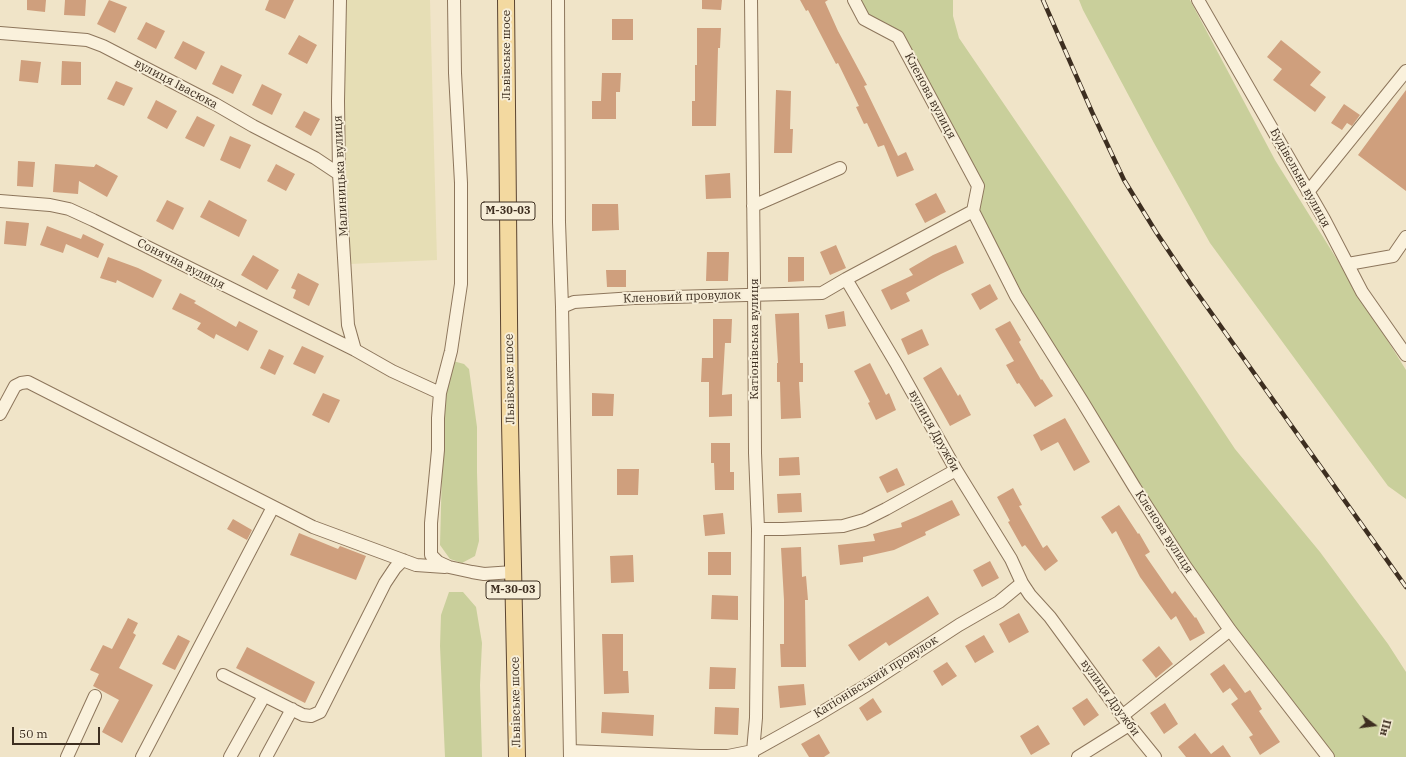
<!DOCTYPE html>
<html>
<head>
<meta charset="utf-8">
<style>
	body { margin:0 }
	#map { position:relative; width:1406px; height:757px; overflow:hidden; background:#f0e4c8; font-family:"IBM Plex Serif",serif }
	canvas { display:block }
	.north { position:absolute; left:1354px; top:705px; width:40px; height:40px; -webkit-text-stroke:3px #f7eed8; paint-order:stroke; rotate:104deg; font-size:11px; font-weight:700; line-height:16px; text-align:center; color:#3d2e20 }
	.north::after { content:''; display:block; margin:auto; width:14px; height:18px; background:#3d2e20; clip-path:polygon(50% 0,100% 100%,50% 72%,0 100%) }
	.scale { position:absolute; left:12px; top:727px; width:88px; height:18px; box-sizing:border-box; border:2px solid #3d2e20; border-top:0; padding-left:5px; font-size:12px; line-height:14px; white-space:nowrap; color:#3d2e20; -webkit-text-stroke:3px #f7eed8; paint-order:stroke }
</style>
</head>
<body>
<div id="map">
<canvas width="1406" height="757"></canvas>
<div class="north">Пн</div>
<div class="scale">50 m</div>
</div>
<script>
const ctx = document.querySelector('canvas').getContext('2d');
ctx.lineJoin = 'round';
function paint(path, color) { ctx.fillStyle = color; ctx.fill(path, 'evenodd'); }
const poly = rows => new Path2D(rows.map(r => 'M' + r).join(''));
function strokePath(path, color, width, dash) { ctx.strokeStyle = color; ctx.lineWidth = width; ctx.lineCap = dash ? 'butt' : 'round'; ctx.setLineDash(dash || []); ctx.stroke(path); }
function drawText(font, color, halo, rows, align = 'center') {
  ctx.font = font + ' "IBM Plex Serif",serif'; ctx.lineWidth = 4; ctx.setLineDash([]); ctx.textBaseline = 'middle'; ctx.strokeStyle = halo; ctx.fillStyle = color; for (const [text, x, y, turn = 0] of rows) {
    ctx.save(); ctx.translate(x, y); ctx.rotate((+turn || 0) * Math.PI / 180); ctx.textAlign = isNaN(turn) ? turn : align; if (halo) ctx.strokeText(text, 0, 0); ctx.fillText(text, 0, 0); ctx.restore();
  }
}
const farmland = poly([
	[337,0,430,0,437,260,350,264]
]);
const green = poly([
	[854,0,953,0,953,16,959,38,1068,198,1235,449,1320,552,1388,644,1406,672,1406,757,1328,757,1135,488,973,211,978,186,898,37,864,19],
	[1079,0,1190,0,1275,160,1406,370,1406,499,1388,486,1210,243,1154,143,1083,10],
	[453,361,464,364,469,369,477,427,477,472,479,541,475,556,462,563,450,559,440,545,444,393],
	[449,592,463,592,476,607,482,643,480,685,482,757,445,757,440,646,441,615]
]);
const building = poly([
	[27,0,46,0,45,12,27,10],
	[65,0,86,0,85,16,64,15],
	[109,0,127,7,115,33,97,24],
	[269,0,294,0,285,19,265,10],
	[702,0,722,0,721,10,702,9],
	[800,0,828,0,825,2,838,31,867,85,864,86,898,156,906,152,914,170,897,177,884,145,878,147,867,123,864,124,856,107,859,106,838,63,836,64,808,10,806,11],
	[612,19,633,19,633,40,612,40],
	[146,22,165,31,156,49,137,39],
	[697,28,721,28,720,48,718,48,716,126,692,126,692,101,695,101,695,65,697,65],
	[299,35,317,45,307,64,288,54],
	[1281,40,1321,72,1310,85,1326,97,1315,112,1273,80,1282,69,1267,57],
	[183,41,205,52,196,70,174,58],
	[21,60,41,62,38,83,19,81],
	[62,61,81,62,81,85,61,85],
	[221,65,242,75,233,94,212,84],
	[602,73,621,73,620,92,616,92,616,119,592,119,592,101,601,101],
	[116,81,133,88,124,106,107,99],
	[262,84,282,94,272,115,252,105],
	[776,90,791,91,790,129,793,129,792,153,774,153],
	[1406,90,1406,191,1358,155],
	[156,100,177,111,167,129,147,118],
	[1344,104,1360,115,1352,126,1347,123,1342,130,1331,123],
	[304,111,320,119,311,136,295,127],
	[197,116,215,125,204,147,185,138],
	[230,136,251,145,240,169,220,160],
	[18,161,35,162,33,187,17,186],
	[55,164,94,167,96,164,118,176,107,197,79,181,78,194,53,192],
	[276,164,295,174,286,191,267,181],
	[730,173,731,198,706,199,705,175],
	[936,193,946,212,925,223,915,204],
	[167,200,184,208,173,230,156,221],
	[209,200,247,220,239,237,200,217],
	[592,204,618,204,619,230,592,231],
	[6,221,29,223,26,246,4,244],
	[47,226,81,239,83,234,104,244,98,258,66,244,63,253,40,245],
	[836,245,846,268,830,275,820,252],
	[956,245,964,263,941,274,906,293,910,301,891,310,881,290,913,275,909,269,933,255],
	[707,252,729,252,728,281,706,281],
	[253,255,279,270,267,290,241,275],
	[108,257,138,268,162,280,153,298,117,280,116,283,100,278],
	[788,257,804,257,804,281,788,282],
	[606,270,626,270,626,287,607,287],
	[298,273,319,284,309,306,293,298,296,290,291,288],
	[990,284,998,299,980,310,971,294],
	[180,293,196,301,194,303,236,327,239,321,258,331,248,351,216,334,214,339,197,329,201,323,172,309],
	[844,311,846,326,828,329,825,315],
	[799,313,800,363,803,363,803,382,799,382,801,418,781,419,780,382,777,382,777,363,778,363,775,314],
	[713,319,732,319,731,343,725,343,722,395,732,394,732,416,709,417,709,382,701,382,702,358,713,358],
	[1010,321,1021,340,1019,342,1041,380,1042,379,1053,396,1035,407,1019,383,1017,384,1006,365,1014,361,995,329],
	[922,329,929,345,908,355,901,339],
	[302,346,324,356,315,374,293,364],
	[269,349,284,356,275,375,260,368],
	[870,363,886,395,889,393,896,410,876,420,868,403,870,402,854,371],
	[941,367,958,396,960,394,971,415,950,426,923,378],
	[323,393,340,400,329,423,312,415],
	[592,393,614,394,613,416,592,416],
	[1065,418,1090,462,1074,471,1058,442,1041,451,1033,435],
	[711,443,730,443,730,472,734,472,734,490,715,490,714,463,711,463],
	[799,457,800,475,779,476,779,458],
	[897,468,905,485,887,493,879,477],
	[617,469,639,469,638,495,617,495],
	[1013,488,1022,505,1019,506,1043,548,1047,545,1058,561,1045,571,1025,545,1022,547,1008,522,1010,521,997,497],
	[801,493,802,512,778,513,777,494],
	[952,500,960,515,925,532,926,535,894,550,863,557,863,562,840,565,838,545,875,541,873,534,902,527,901,523,918,516],
	[1119,505,1138,534,1139,533,1150,552,1145,555,1172,594,1175,591,1195,618,1196,617,1205,633,1190,641,1176,616,1171,620,1140,577,1116,531,1112,534,1101,517],
	[723,513,725,534,705,536,703,515],
	[233,519,252,530,247,540,227,529],
	[299,533,338,549,340,546,366,556,356,580,290,555],
	[801,547,802,577,806,576,808,600,805,600,806,667,781,667,780,644,784,644,784,600,781,548],
	[708,552,731,552,731,575,708,575],
	[633,555,634,582,611,583,610,556],
	[990,561,999,578,982,587,973,570],
	[712,595,738,596,738,620,711,619],
	[928,596,939,614,889,646,886,642,859,661,848,645],
	[1019,613,1029,632,1009,643,999,624],
	[128,618,138,623,133,633,136,635,119,668,153,685,122,743,102,732,119,700,93,686,99,674,90,670,103,645,112,649],
	[602,634,623,634,623,671,628,671,629,693,604,694],
	[178,635,190,641,175,670,162,664],
	[984,635,994,652,975,663,965,646],
	[1159,646,1173,664,1156,678,1142,660],
	[247,647,315,682,305,703,236,668],
	[947,662,957,676,942,686,933,671],
	[1224,664,1245,693,1250,690,1262,709,1259,711,1280,742,1260,755,1249,737,1253,735,1231,704,1238,699,1230,688,1223,693,1210,674],
	[710,667,736,668,735,689,709,689],
	[804,684,806,705,780,708,778,686],
	[873,698,882,712,867,721,859,708],
	[1087,698,1099,715,1084,726,1072,708],
	[1165,703,1178,724,1164,734,1150,713],
	[715,707,739,708,738,735,714,734],
	[602,712,654,715,653,736,601,733],
	[1038,725,1050,744,1031,755,1020,736],
	[1195,733,1211,754,1223,745,1231,757,1186,757,1178,747],
	[819,734,830,753,824,757,809,757,801,744]
]);
const minor = poly([
	[340,0,338,101,339,174,348,325,355,350],
	[454,0,455,73,461,183,461,284,451,351,440,393,438,418,438,450,431,523,431,555,438,562,449,567,472,572,484,574,513,572],
	[558,0,559,222,562,307,570,757],
	[854,0,864,19,898,37,978,186,973,211],
	[1198,0,1324,219,1362,292,1406,355],
	[0,33,87,40,103,46,215,104,253,126,315,158,339,174],
	[1308,192,1406,71],
	[0,201,50,205,69,209,93,220,355,350,392,371,440,393],
	[753,206,840,168],
	[973,211,1016,296,1082,401,1135,488,1185,566,1230,630,1328,757],
	[1348,264,1393,256,1406,237],
	[846,279,897,365,956,470,1011,559,1022,583],
	[562,307,574,302,634,298,822,293,846,279,973,211],
	[0,414,15,386,21,383,28,382,313,527,416,565,445,567],
	[758,529,783,529,843,526,864,520,886,509,956,470],
	[223,675,303,715,311,716,320,712,385,583,395,568,403,560],
	[1122,716,1230,630],
	[570,751,700,756,728,756,753,751,756,718,758,529,755,453,754,278,751,0],
	[752,756,753,751,814,717,867,685,959,625,999,602,1022,583,1030,595,1050,617,1129,725,1155,757],
	[67,757,95,696],
	[142,757,273,507],
	[230,757,264,696],
	[266,757,292,709],
	[1078,757,1129,725]
]);
const major = poly([
	[506,0,510,422,517,757]
]);
const rail = poly([
	[1043,0,1092,112,1124,180,1156,232,1190,283,1406,587]
]);
const shields = [
	[508,211,54],
	[513,590,54]
];
const shieldNames = [
	["М-30-03",508,211],
	["М-30-03",513,590]
];
const streetNames = [
	["Львівське шосе",507,55,-90],
	["вулиця Івасюка",176,84,28],
	["Кленова вулиця",930,96,62],
	["Малиницька вулиця",341,176,-93],
	["Будівельна вулиця",1300,178,61],
	["Сонячна вулиця",181,264,27],
	["Кленовий провулок",682,297,-2],
	["Катіонівська вулиця",755,339,-90],
	["Львівське шосе",510,379,-91],
	["вулиця Дружби",934,431,61],
	["Кленова вулиця",1164,532,57],
	["Катіонівський провулок",876,677,-32],
	["вулиця Дружби",1110,698,54],
	["Львівське шосе",516,702,-91]
];
paint(farmland, '#e6deb5');
paint(green, '#c9cf9b');
paint(building, '#cf9f7d');
strokePath(minor, '#8d765c', 14);
strokePath(major, '#5b4430', 18);
strokePath(minor, '#faf1dc', 12);
strokePath(major, '#f3d9a0', 16);
strokePath(rail, '#3d2e20', 4.5);
strokePath(rail, '#f7eed8', 3, [9]);
for (const [x, y, w] of shields) { const box = new Path2D(); box.roundRect(x - w / 2, y - 9, w, 18, 3); ctx.fillStyle = '#f7eed8'; ctx.fill(box); strokePath(box, '#3d2e20', 1); }
drawText('bold 11px', '#3d2e20', null, shieldNames);
drawText('12px', '#3d2e20', '#f7eed8', streetNames);
</script>
</body>
</html>
